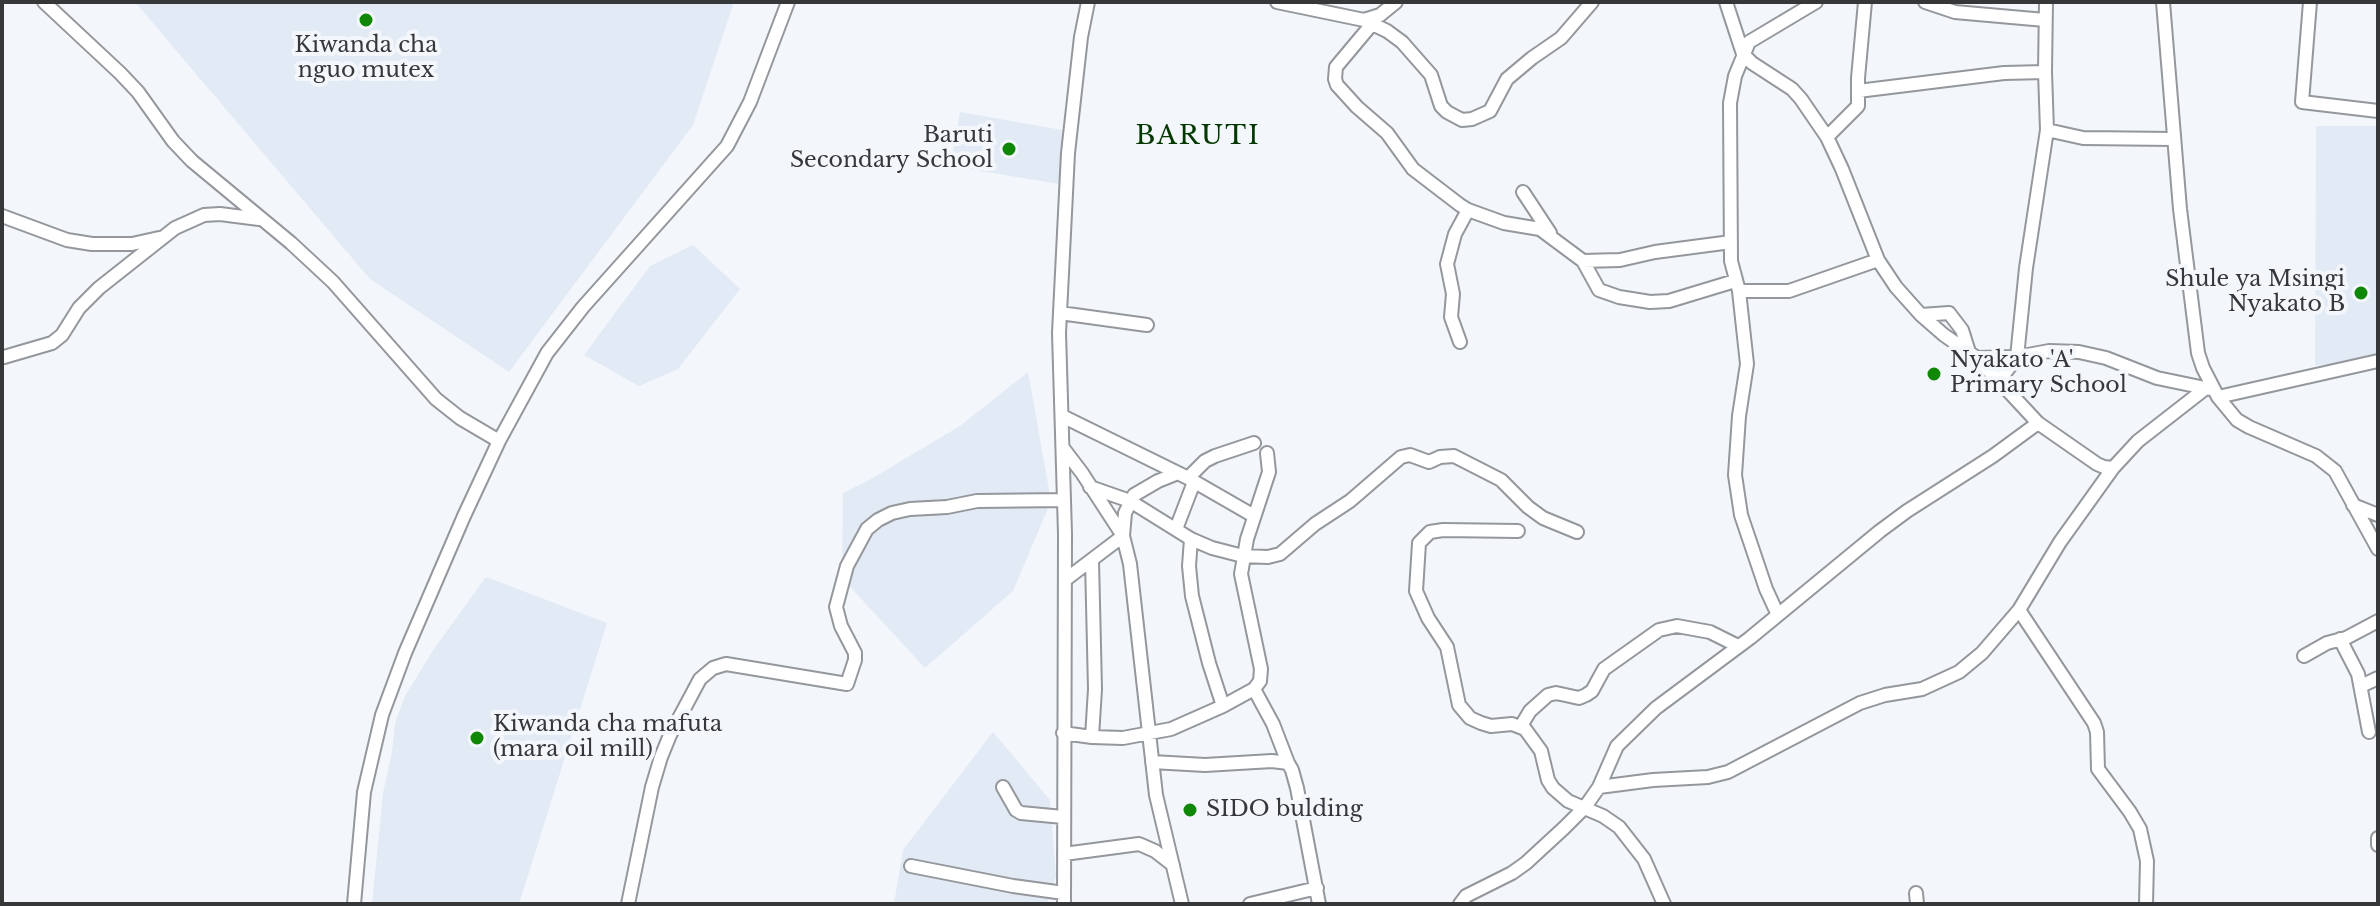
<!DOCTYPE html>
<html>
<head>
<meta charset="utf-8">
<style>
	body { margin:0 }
	#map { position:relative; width:2380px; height:906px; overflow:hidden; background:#f3f6fb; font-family:"Libre Baskerville",serif }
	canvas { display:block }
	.frame { position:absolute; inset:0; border:4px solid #363739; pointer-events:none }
</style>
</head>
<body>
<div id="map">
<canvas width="2380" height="906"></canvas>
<div class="frame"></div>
</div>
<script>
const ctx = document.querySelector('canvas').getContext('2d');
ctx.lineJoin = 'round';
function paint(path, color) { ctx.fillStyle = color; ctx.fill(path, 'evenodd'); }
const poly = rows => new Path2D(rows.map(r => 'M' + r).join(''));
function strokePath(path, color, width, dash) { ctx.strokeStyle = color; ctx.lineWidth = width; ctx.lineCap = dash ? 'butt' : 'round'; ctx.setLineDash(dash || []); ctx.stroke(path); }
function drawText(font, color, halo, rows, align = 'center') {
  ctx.font = font + ' "Libre Baskerville",serif'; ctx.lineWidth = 8; ctx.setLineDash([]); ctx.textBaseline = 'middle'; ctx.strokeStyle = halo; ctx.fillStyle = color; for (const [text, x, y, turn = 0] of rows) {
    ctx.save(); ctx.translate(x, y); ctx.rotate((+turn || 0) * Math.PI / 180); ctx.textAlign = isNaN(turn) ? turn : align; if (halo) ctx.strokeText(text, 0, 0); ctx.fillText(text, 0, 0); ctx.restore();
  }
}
const built = poly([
	[135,2,734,2,693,125,509,372,370,279],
	[960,112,1068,131,1059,184,950,166],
	[2316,126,2378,126,2378,364,2315,365],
	[693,245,740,289,678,369,639,386,584,355,650,266],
	[1028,372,1051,501,1013,591,925,668,842,578,843,493,871,479,960,426],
	[486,577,607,623,519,904,372,904,383,793,392,752,395,723,405,696,434,649],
	[993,732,1050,800,1056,876,1047,904,894,904,903,850]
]);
const minor = poly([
	[44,2,120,73,138,92,173,141,192,161,291,243,333,282,436,399,460,418,499,441],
	[1277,2,1364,20,1380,15,1396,2],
	[1726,2,1743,54,1752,63,1792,89,1801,99,1827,137,1842,169,1878,260,1896,287,1921,315,1944,335,1977,358,2017,357,2049,351,2079,352,2106,358,2157,378,2210,389],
	[1925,2,1955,12,2045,20],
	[2163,2,2180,209,2198,353,2203,368,2218,397,2237,420,2249,427,2316,456,2335,471,2378,549],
	[2310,2,2302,102,2378,111],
	[1364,20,1387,31,1402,42,1431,75,1441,106,1447,112,1462,120,1472,119,1490,111,1507,79,1532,58,1561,38,1592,2],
	[1372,24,1336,67,1335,79,1337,85,1357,107,1387,133,1413,169,1460,205,1468,210,1504,223,1540,229,1583,261,1599,290,1619,297,1650,302,1669,301,1735,281],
	[1858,91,2004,73,2045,72],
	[2047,130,2083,138,2173,139],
	[1827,137,1858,106,1858,78,1865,2],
	[1523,192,1550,233],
	[2,216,67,240,92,244,132,244,159,238],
	[1583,261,1620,260,1655,252,1731,242],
	[1739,291,1789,291,1878,260],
	[1060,313,1147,325],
	[1921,315,1949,313,1962,330,1969,352],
	[1460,342,1451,317,1453,294,1447,264,1455,234,1468,210],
	[4,357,52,343,62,335,79,308,99,288,175,228,204,215,220,214,259,219],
	[1977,358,1999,381],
	[2218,397,2378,361],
	[1062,416,1188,478,1254,516],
	[2038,423,1999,381,2017,357,2026,268,2047,130,2045,72,2046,2],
	[1063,448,1082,473,1123,536,1130,564,1156,795,1182,904],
	[1188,478,1205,461,1215,456,1254,443],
	[1090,487,1130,501,1191,539,1212,548,1243,556,1268,557,1280,554,1315,524,1350,501,1401,457,1410,455,1429,462,1440,457,1454,456,1501,480,1528,507,1543,518,1577,532],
	[2353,505,2378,515],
	[1176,529,1194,482],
	[1518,531,1443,530,1430,532,1419,543,1416,591,1428,618,1447,647,1459,705,1470,718,1481,723,1491,726,1512,724,1525,729,1541,751,1548,780,1553,788,1568,801,1603,816,1619,827,1644,859,1664,904],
	[1191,539,1189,566,1192,596,1209,663,1223,706],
	[1065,580,1123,536,1125,513,1134,495,1158,481,1178,473],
	[2019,610,2094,723,2097,732,2098,769,2130,812,2140,829,2147,861,2146,904],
	[1778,615,1766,589,1741,515,1735,475,1739,416,1747,364,1739,291,1731,261,1730,103,1735,76,1749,42,1816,2],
	[2340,639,2358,674,2369,732],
	[2304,656,2327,643,2346,638,2378,621],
	[2361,686,2378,678],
	[1254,689,1273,724,1288,763],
	[1521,726,1530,711,1548,695,1556,693,1579,698,1586,695,1592,691,1604,669,1659,630,1677,626,1710,632,1738,646],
	[1063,733,1092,737,1123,738,1171,729,1223,706,1254,689,1260,681,1261,669,1241,574,1247,539,1269,472,1267,453],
	[1092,737,1095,689,1092,561],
	[1152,762,1205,765,1272,761,1288,763,1292,770,1297,788,1319,904],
	[1003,787,1016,810,1021,813,1063,817],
	[1599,787,1653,780,1708,777,1728,772,1860,703,1885,695,1922,689,1959,672,1982,653,2019,610,2060,542,2113,468],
	[2378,838,2378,845],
	[1064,854,1139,844,1155,851,1173,865],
	[911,866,1013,886,1064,893],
	[1916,893,1917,904],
	[354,904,364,792,382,715,405,653,464,516,499,441,547,353,583,307,727,146,750,102,788,2],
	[628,904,652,787,661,757,670,735,700,679,713,668,726,664,847,684,855,660,855,653,841,626,836,607,847,566,867,529,878,520,892,513,910,509,947,507,977,501,1063,500],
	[1064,904,1065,534,1059,333,1068,153,1081,37,1088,2],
	[1250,904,1317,888],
	[1460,904,1466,896,1512,873,1526,863,1564,828,1585,807,1599,787,1617,746,1656,708,1750,638,1880,531,1907,511,1993,456,2038,423,2097,464,2104,467,2113,468,2138,441,2206,388]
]);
const markers = [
	[366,20,8,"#108707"],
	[1009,149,8,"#108707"],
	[2361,293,8,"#108707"],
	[1934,374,8,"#108707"],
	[477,738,8,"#108707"],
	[1190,810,8,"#108707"]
];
const poiNames = [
	["Kiwanda cha",366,46,"center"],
	["nguo mutex",366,71,"center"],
	["Baruti",993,136,"right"],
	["Secondary School",993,161,"right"],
	["Shule ya Msingi",2345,280,"right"],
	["Nyakato B",2345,305,"right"],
	["Nyakato 'A'",1950,361],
	["Primary School",1950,386],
	["Kiwanda cha mafuta",493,725],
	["(mara oil mill)",493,750],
	["SIDO bulding",1206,810]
];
const quarterNames = [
	["BARUTI",1198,137]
];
paint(built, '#e2eaf5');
strokePath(minor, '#94979b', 16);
strokePath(minor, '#fff', 12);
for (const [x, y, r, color] of markers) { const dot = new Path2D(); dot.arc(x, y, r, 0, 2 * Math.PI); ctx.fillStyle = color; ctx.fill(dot); strokePath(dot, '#f3f6fb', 3); }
drawText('22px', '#363739', '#f3f6fb', poiNames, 'left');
ctx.letterSpacing = '2px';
drawText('26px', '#033901', '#f3f6fb', quarterNames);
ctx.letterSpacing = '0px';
</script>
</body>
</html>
